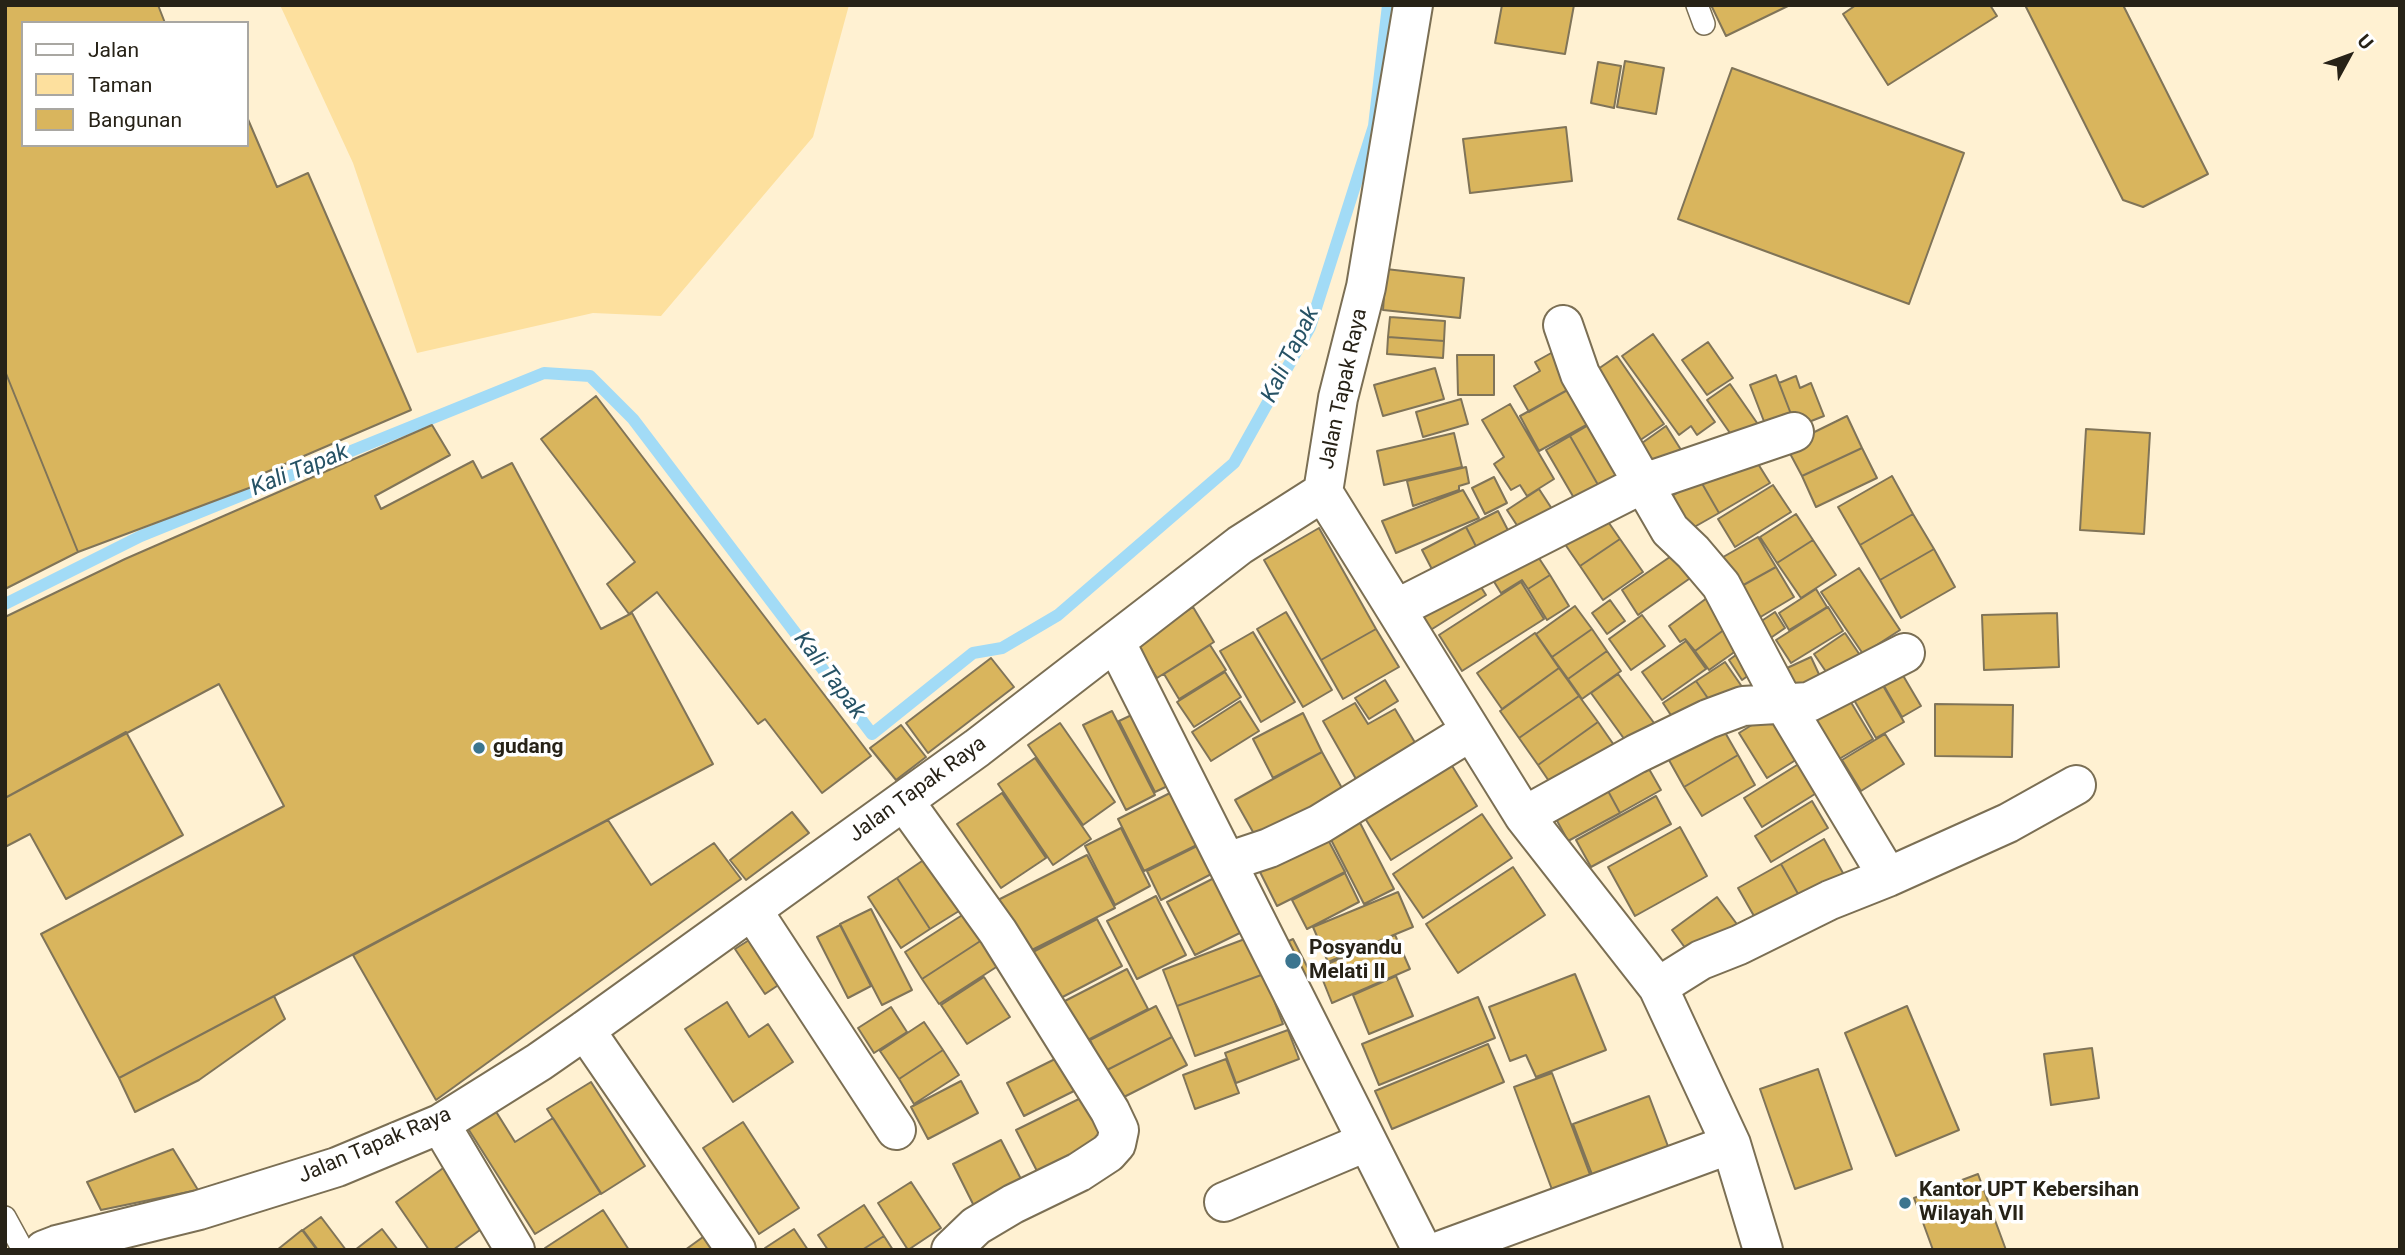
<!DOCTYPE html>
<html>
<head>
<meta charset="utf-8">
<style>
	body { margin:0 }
	#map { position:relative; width:2405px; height:1255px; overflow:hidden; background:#fff1d2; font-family:Roboto,sans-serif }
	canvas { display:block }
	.frame { position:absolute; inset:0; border:7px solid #272217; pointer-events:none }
	.legend { position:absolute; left:21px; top:21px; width:228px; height:126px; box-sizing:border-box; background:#fff; border:2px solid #a9a7a2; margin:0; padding:9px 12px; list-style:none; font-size:21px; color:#272217 }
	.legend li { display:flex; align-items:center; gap:14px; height:35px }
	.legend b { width:35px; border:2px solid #a9a7a2 }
	.north { position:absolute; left:2314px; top:21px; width:70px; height:70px; -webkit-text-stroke:5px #fff; paint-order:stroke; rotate:49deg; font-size:19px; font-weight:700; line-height:28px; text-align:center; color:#272217 }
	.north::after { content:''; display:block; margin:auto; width:24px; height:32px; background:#272217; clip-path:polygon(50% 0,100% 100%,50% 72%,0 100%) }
</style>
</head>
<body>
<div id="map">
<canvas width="2405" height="1255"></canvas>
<div class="frame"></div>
<ul class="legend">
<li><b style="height:9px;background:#fff"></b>Jalan</li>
<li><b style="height:19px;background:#fde09e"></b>Taman</li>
<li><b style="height:19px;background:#d9b55d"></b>Bangunan</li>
</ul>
<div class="north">U</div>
</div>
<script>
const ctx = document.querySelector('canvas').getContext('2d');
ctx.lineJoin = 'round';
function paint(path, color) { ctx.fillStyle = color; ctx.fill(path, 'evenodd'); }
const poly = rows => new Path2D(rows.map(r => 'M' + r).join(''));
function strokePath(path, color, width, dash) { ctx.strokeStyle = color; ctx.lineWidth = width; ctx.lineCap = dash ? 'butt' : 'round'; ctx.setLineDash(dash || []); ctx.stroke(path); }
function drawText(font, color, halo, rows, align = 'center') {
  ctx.font = font + ' Roboto,sans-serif'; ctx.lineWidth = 7; ctx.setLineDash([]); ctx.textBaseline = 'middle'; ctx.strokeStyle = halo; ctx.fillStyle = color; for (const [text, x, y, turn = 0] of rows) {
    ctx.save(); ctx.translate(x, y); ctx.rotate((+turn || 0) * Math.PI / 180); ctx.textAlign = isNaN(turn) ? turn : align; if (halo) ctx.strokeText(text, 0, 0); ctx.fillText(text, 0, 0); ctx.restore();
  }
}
const green = poly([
	[280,5,849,5,813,137,661,316,593,313,417,353,353,163]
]);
const stream = poly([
	[5,604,141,536,544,373,590,376,633,419,872,734,973,653,1002,648,1058,615,1234,463,1310,327,1374,126,1388,5]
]);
const building = poly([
	[5,5,158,5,165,23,23,23,23,145,247,145,247,117,277,187,308,173,411,410,262,474,265,482,78,552,5,371,5,5],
	[1502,5,1574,5,1565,54,1495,43,1502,5],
	[1711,5,1790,5,1726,36,1711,5],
	[1856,5,1990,5,1997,16,1888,85,1843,14,1856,5],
	[2025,5,2123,5,2208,174,2143,207,2123,200,2025,5],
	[1625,61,1664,68,1656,114,1617,107,1625,61],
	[1598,62,1621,66,1614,108,1591,103,1598,62],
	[1732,68,1964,153,1909,304,1678,219,1732,68],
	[1566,127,1572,181,1470,193,1463,139,1566,127],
	[1386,269,1464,278,1460,318,1383,310,1386,269],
	[1390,317,1445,321,1444,341,1388,337,1390,317],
	[1653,334,1715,422,1697,435,1691,426,1679,435,1622,356,1653,334],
	[1388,337,1444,341,1443,358,1387,354,1388,337],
	[1708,342,1733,378,1707,395,1682,360,1708,342],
	[1562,347,1582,382,1529,412,1514,386,1540,371,1535,362,1562,347],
	[1457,355,1494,355,1494,395,1458,395,1457,355],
	[1617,356,1664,424,1633,445,1585,378,1617,356],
	[1435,368,1444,399,1383,416,1374,385,1435,368],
	[5,371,78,552,5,589,5,371],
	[1776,375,1796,427,1770,437,1750,385,1776,375],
	[1796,376,1800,388,1811,383,1824,416,1796,427,1779,383,1796,376],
	[1582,382,1601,417,1539,451,1520,416,1582,382],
	[1730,384,1762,430,1739,446,1707,400,1730,384],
	[596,396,871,756,822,793,765,719,758,724,657,592,629,614,607,584,635,562,541,439,596,396],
	[1461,399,1468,424,1423,437,1416,412,1461,399],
	[1510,404,1554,479,1527,496,1520,485,1511,490,1494,464,1504,457,1482,420,1510,404],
	[1847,416,1862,448,1802,476,1786,446,1847,416],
	[1602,417,1637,478,1605,497,1570,436,1602,417],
	[432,425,450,455,375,496,381,509,473,461,482,478,512,463,601,629,632,613,713,764,119,1078,41,934,284,806,219,684,5,798,5,617,125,559,432,425],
	[1666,426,1683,453,1653,474,1635,448,1666,426],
	[2086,429,2150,433,2144,534,2080,530,2086,429],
	[1454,433,1462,467,1384,485,1377,451,1454,433],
	[1570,436,1605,497,1581,510,1546,450,1570,436],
	[1862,448,1877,478,1816,507,1802,476,1862,448],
	[1750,451,1770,483,1719,513,1700,480,1750,451],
	[1466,467,1469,483,1459,486,1459,490,1413,506,1407,481,1466,467],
	[1892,476,1913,514,1860,545,1838,507,1892,476],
	[1494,477,1507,503,1485,514,1472,488,1494,477],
	[1700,480,1719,513,1689,530,1670,497,1700,480],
	[1773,485,1791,512,1735,547,1718,519,1773,485],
	[1539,489,1554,512,1522,533,1507,510,1539,489],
	[1463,490,1479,518,1396,553,1382,521,1463,490],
	[1600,510,1620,539,1580,566,1560,537,1600,510],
	[1498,511,1512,538,1480,554,1466,527,1498,511],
	[1796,514,1813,540,1777,563,1760,537,1796,514],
	[1913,514,1934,549,1880,580,1860,545,1913,514],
	[1466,527,1480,554,1436,577,1422,550,1466,527],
	[1319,528,1376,629,1321,660,1264,560,1319,528],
	[1758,537,1776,567,1729,593,1711,564,1758,537],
	[1620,539,1643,572,1603,600,1580,566,1620,539],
	[1813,540,1836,575,1801,598,1777,563,1813,540],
	[1531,546,1550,575,1528,589,1522,580,1501,593,1488,572,1531,546],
	[1934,549,1955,587,1901,618,1880,580,1934,549],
	[1680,550,1696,574,1638,615,1622,590,1680,550],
	[1776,567,1794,597,1747,625,1729,593,1776,567],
	[1859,568,1900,630,1863,654,1821,592,1859,568],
	[1550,575,1569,606,1547,620,1528,589,1550,575],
	[1474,576,1486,595,1429,631,1417,612,1474,576],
	[1521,582,1544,619,1462,671,1439,635,1521,582],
	[1816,589,1827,607,1789,630,1779,613,1816,589],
	[1715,592,1736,621,1695,651,1685,639,1680,642,1669,626,1715,592],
	[1610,600,1625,621,1607,634,1592,613,1610,600],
	[1575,606,1592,629,1552,657,1536,634,1575,606],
	[1193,607,1214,642,1157,678,1136,644,1193,607],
	[1828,607,1843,631,1791,663,1776,640,1828,607],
	[1286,612,1332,690,1303,707,1257,629,1286,612],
	[1775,612,1785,628,1759,646,1748,630,1775,612],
	[2057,613,2059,667,1984,670,1982,615,2057,613],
	[1642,615,1665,646,1631,670,1609,639,1642,615],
	[1736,621,1750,641,1709,670,1695,651,1736,621],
	[1376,629,1399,667,1343,699,1321,660,1376,629],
	[1592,629,1607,651,1568,679,1552,657,1592,629],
	[1253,632,1295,702,1261,722,1220,651,1253,632],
	[1535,633,1559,668,1502,709,1477,673,1535,633],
	[1845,633,1866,664,1835,685,1814,654,1845,633],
	[1686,641,1706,669,1662,700,1642,672,1686,641],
	[1210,645,1226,670,1179,699,1164,674,1210,645],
	[1748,646,1762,666,1742,680,1729,660,1748,646],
	[1607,651,1621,671,1582,699,1568,679,1607,651],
	[1811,657,1823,683,1787,700,1774,674,1811,657],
	[991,658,1014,687,928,753,906,723,991,658],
	[1725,662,1747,694,1718,713,1696,681,1725,662],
	[1898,667,1921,706,1902,717,1880,679,1898,667],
	[1559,668,1579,696,1519,738,1500,711,1559,668],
	[1225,672,1241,697,1194,727,1177,702,1225,672],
	[1618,674,1657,727,1630,747,1591,693,1618,674],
	[1878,677,1904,722,1876,738,1850,693,1878,677],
	[1385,680,1398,701,1369,719,1355,698,1385,680],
	[1696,681,1714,707,1680,729,1663,703,1696,681],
	[1843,689,1873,739,1834,762,1804,712,1843,689],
	[1579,696,1598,722,1538,765,1519,738,1579,696],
	[1240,701,1259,731,1211,761,1192,732,1240,701],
	[1355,703,1368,724,1395,709,1420,751,1360,786,1323,721,1355,703],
	[1935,704,2013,705,2012,757,1935,756,1935,704],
	[1779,708,1807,753,1767,778,1739,733,1779,708],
	[1112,711,1155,795,1126,810,1083,725,1112,711],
	[1140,711,1176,782,1155,792,1119,721,1140,711],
	[1303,713,1322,752,1273,778,1253,739,1303,713],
	[1598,722,1616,748,1555,790,1538,765,1598,722],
	[1719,722,1738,755,1684,787,1665,753,1719,722],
	[1060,723,1115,802,1083,825,1028,745,1060,723],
	[901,725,926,757,896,780,870,748,901,725],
	[126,732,183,835,66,899,30,834,5,847,5,798,126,732],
	[1885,734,1904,764,1861,791,1842,760,1885,734],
	[1322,752,1348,799,1262,848,1235,800,1322,752],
	[1641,755,1661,790,1620,813,1601,778,1641,755],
	[1738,755,1755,785,1702,816,1684,787,1738,755],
	[1035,758,1091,839,1053,865,998,784,1035,758],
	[1805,760,1823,789,1762,827,1744,798,1805,760],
	[1449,761,1477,806,1391,860,1363,815,1449,761],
	[1601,778,1620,813,1568,841,1549,806,1601,778],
	[1178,789,1205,841,1144,871,1118,819,1178,789],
	[1002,793,1046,858,1001,888,957,824,1002,793],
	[1656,796,1671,824,1591,867,1576,840,1656,796],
	[1812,801,1828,828,1771,862,1755,836,1812,801],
	[792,812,809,833,746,880,730,860,792,812],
	[1482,814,1512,858,1423,918,1393,874,1482,814],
	[1356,815,1394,889,1364,904,1326,830,1356,815],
	[608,820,651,885,714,843,741,879,436,1100,353,955,608,820],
	[1680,827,1707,876,1635,916,1608,867,1680,827],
	[1121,828,1150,886,1115,905,1085,846,1121,828],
	[1324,832,1345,872,1277,906,1257,866,1324,832],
	[1824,839,1848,882,1805,906,1781,864,1824,839],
	[1209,840,1223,868,1161,900,1147,871,1209,840],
	[1087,855,1115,908,1022,955,994,902,1087,855],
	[925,859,959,911,930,929,897,878,925,859],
	[1781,864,1805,906,1762,930,1738,888,1781,864],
	[1513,867,1545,915,1458,973,1426,924,1513,867],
	[1345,873,1359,902,1307,929,1292,900,1345,873],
	[1220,875,1248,929,1195,955,1167,902,1220,875],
	[897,878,930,929,901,948,868,897,897,878],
	[1398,892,1413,927,1328,962,1313,927,1398,892],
	[1156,896,1186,955,1137,979,1107,921,1156,896],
	[1717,897,1739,927,1694,960,1672,930,1717,897],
	[871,909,912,990,882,1005,840,924,871,909],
	[967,912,985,938,922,979,905,952,967,912],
	[1097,919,1122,966,1053,1002,1029,954,1097,919],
	[840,925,871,986,848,998,817,937,840,925],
	[760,933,789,978,765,994,735,949,760,933],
	[1395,935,1410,969,1332,1003,1318,968,1395,935],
	[1250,937,1264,974,1177,1006,1163,970,1250,937],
	[985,938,1001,964,939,1004,922,979,985,938],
	[1293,939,1311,974,1294,984,1274,948,1293,939],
	[1127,969,1148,1009,1080,1044,1059,1004,1127,969],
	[1264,974,1283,1024,1195,1056,1177,1006,1264,974],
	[1575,974,1606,1050,1536,1077,1526,1055,1510,1061,1489,1007,1575,974],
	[1396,976,1413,1016,1369,1034,1353,995,1396,976],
	[984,977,1010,1017,967,1044,941,1005,984,977],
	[274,996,285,1019,199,1080,135,1112,119,1078,274,996],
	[1478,997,1495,1038,1379,1085,1362,1044,1478,997],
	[727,1002,749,1037,768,1024,793,1062,733,1102,685,1029,727,1002],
	[1156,1006,1172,1037,1105,1071,1090,1040,1156,1006],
	[1907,1006,1959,1130,1896,1156,1845,1033,1907,1006],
	[891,1007,907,1032,874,1053,858,1028,891,1007],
	[924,1022,943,1050,899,1079,880,1051,924,1022],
	[1288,1030,1299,1059,1236,1083,1225,1053,1288,1030],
	[1172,1037,1187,1065,1120,1099,1105,1071,1172,1037],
	[1488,1044,1504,1082,1392,1129,1375,1091,1488,1044],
	[2092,1048,2099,1098,2051,1105,2044,1054,2092,1048],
	[943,1050,959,1075,914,1104,899,1079,943,1050],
	[1063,1055,1080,1088,1024,1116,1007,1083,1063,1055],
	[1226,1059,1239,1093,1195,1109,1183,1075,1226,1059],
	[1818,1069,1852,1169,1795,1189,1760,1089,1818,1069],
	[1552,1073,1592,1180,1554,1195,1514,1087,1552,1073],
	[961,1081,978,1113,928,1139,911,1107,961,1081],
	[591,1082,645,1166,601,1194,547,1109,591,1082],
	[1649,1096,1669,1149,1593,1177,1573,1124,1649,1096],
	[1083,1097,1104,1140,1038,1173,1016,1130,1083,1097],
	[495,1110,515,1142,553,1118,601,1193,535,1234,467,1127,495,1110],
	[743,1122,799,1208,759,1234,703,1148,743,1122],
	[1001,1140,1022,1181,974,1206,953,1164,1001,1140],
	[173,1149,198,1190,101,1210,87,1182,173,1149],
	[446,1166,488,1224,453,1250,429,1250,396,1202,446,1166],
	[1978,1174,2006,1250,1933,1250,1914,1198,1978,1174],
	[911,1182,941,1228,908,1250,878,1203,911,1182],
	[864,1205,884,1236,862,1250,828,1250,818,1235,864,1205],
	[603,1210,629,1250,545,1250,545,1248,603,1210],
	[321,1217,346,1250,318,1250,303,1230,321,1217],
	[382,1229,398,1250,355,1250,382,1229],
	[714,1229,729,1250,685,1250,714,1229],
	[794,1229,808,1250,767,1250,765,1248,794,1229],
	[302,1230,317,1250,277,1250,302,1230],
	[884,1236,893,1250,862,1250,884,1236]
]);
const lane = poly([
	[1697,5,1704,24],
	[5,1217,23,1250]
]);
const street = poly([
	[1563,325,1580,374,1670,530,1693,552,1721,585,1783,702,1888,877],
	[1323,492,1524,816,1658,987,1731,1144,1763,1250],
	[1396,609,1644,483,1794,432],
	[1116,643,1422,1250],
	[904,801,998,932,1110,1111,1119,1130,1116,1144,1108,1153,1079,1172,1013,1204,976,1226,951,1250],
	[1524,816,1636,754,1708,719,1743,706,1809,702,1905,653],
	[1227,862,1269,848,1320,824,1471,731],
	[752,910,896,1130],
	[1658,987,1701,960,1739,945,1830,900,1888,877,2008,823,2076,785],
	[585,1030,736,1250],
	[440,1124,515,1250],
	[1224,1202,1366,1142],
	[44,1250,57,1245,199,1210,337,1167,440,1124,539,1062,585,1030,977,748,1240,545,1323,492,1338,398,1366,287,1413,5],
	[1442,1250,1731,1144]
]);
const markers = [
	[479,748,7,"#3c758f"],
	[1293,961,9,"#3c758f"],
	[1905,1203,7,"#3c758f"]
];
const streetNames = [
	["Jalan Tapak Raya",1344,389,-78],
	["Jalan Tapak Raya",918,790,-36],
	["Jalan Tapak Raya",375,1146,-23]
];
const poiNames = [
	["gudang",493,748],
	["Posyandu",1309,949],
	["Melati II",1309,973],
	["Kantor UPT Kebersihan",1919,1191],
	["Wilayah VII",1919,1215]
];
const waterNames = [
	["Kali Tapak",1291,355,-64],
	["Kali Tapak",300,471,-22],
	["Kali Tapak",829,676,53]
];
paint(green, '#fde09e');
strokePath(stream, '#a2dbf6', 12);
paint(building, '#d9b55d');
strokePath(building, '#807458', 2);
strokePath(lane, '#7b6f54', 24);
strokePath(street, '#7b6f54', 42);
strokePath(lane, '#fff', 21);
strokePath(street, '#fff', 38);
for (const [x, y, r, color] of markers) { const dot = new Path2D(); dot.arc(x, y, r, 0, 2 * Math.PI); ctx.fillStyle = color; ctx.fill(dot); strokePath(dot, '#fff', 2.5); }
drawText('21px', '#272217', '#fff', streetNames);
drawText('bold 21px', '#272217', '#fff', poiNames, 'left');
drawText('italic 23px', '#265265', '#fff', waterNames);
</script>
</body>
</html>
